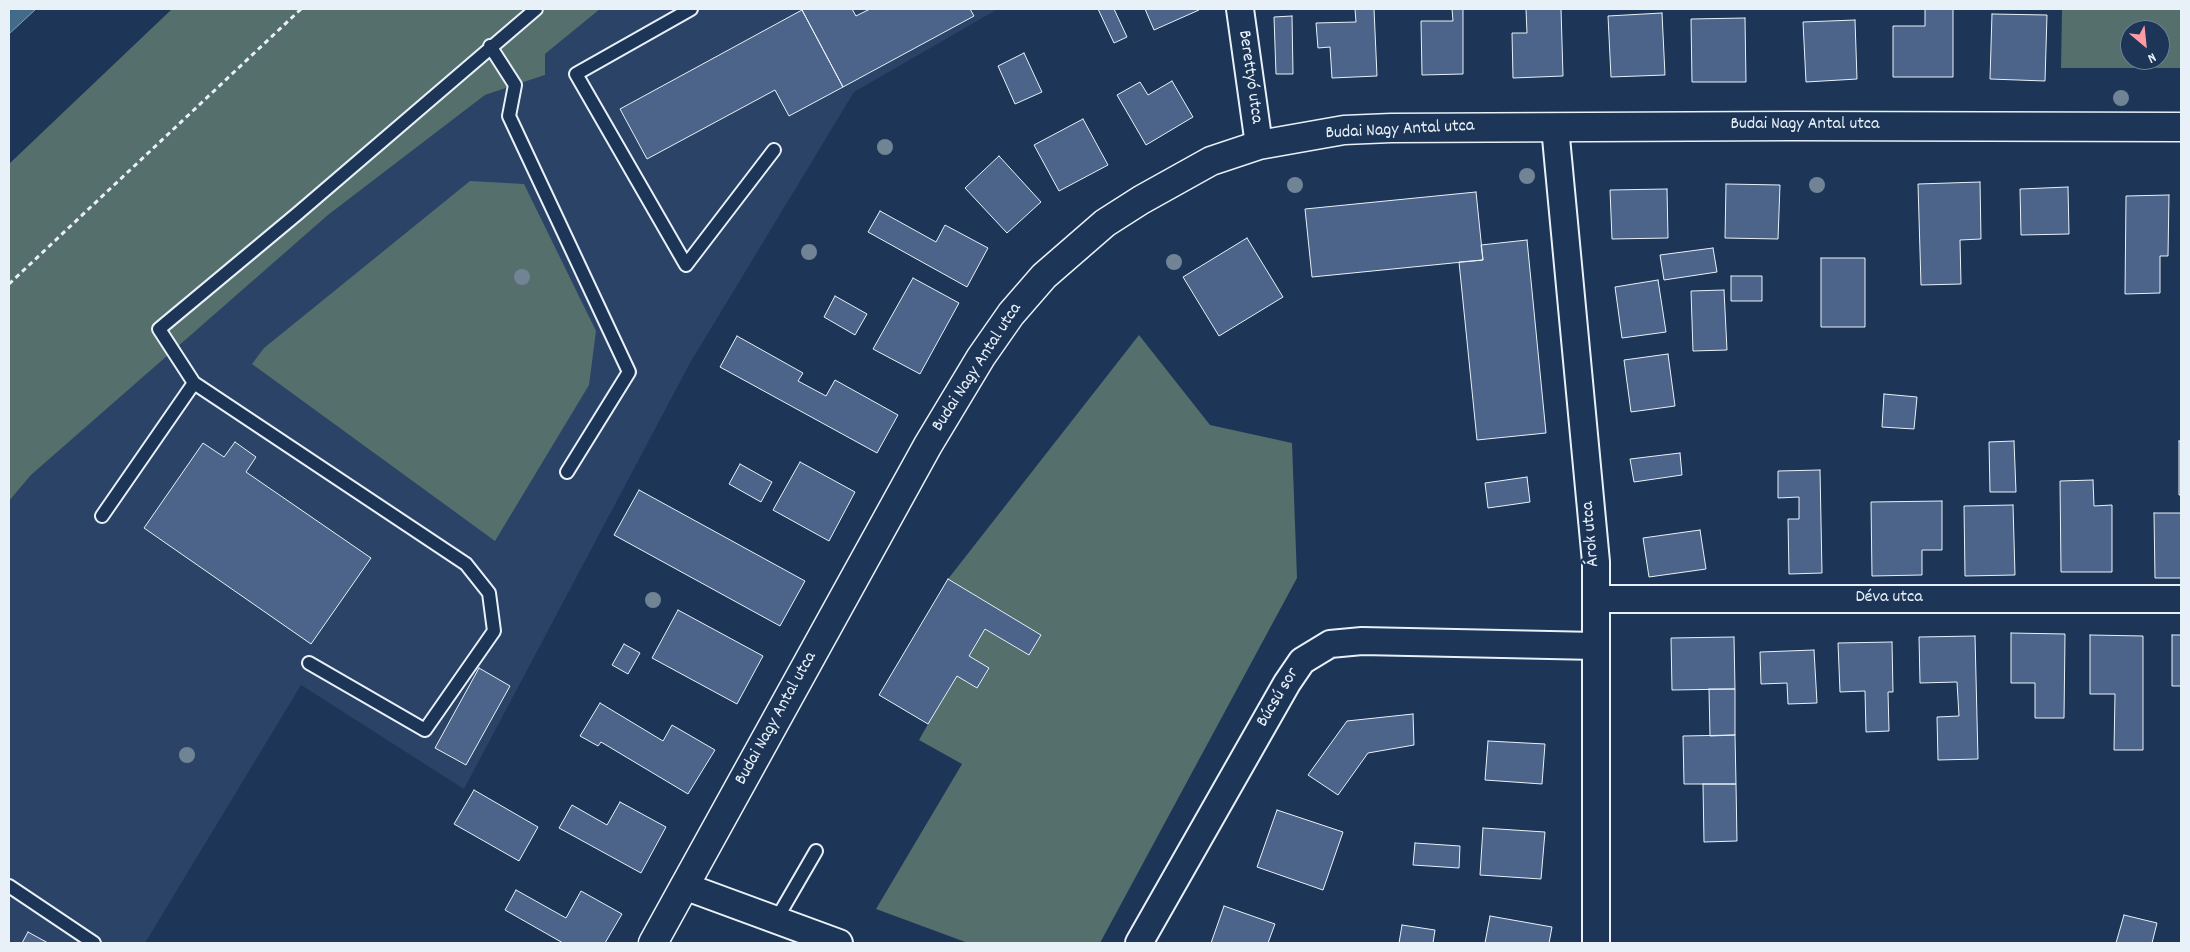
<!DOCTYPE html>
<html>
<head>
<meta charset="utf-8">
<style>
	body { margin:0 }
	#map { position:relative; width:2190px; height:952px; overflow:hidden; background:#1d3557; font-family:Dekko,sans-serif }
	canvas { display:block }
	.frame { position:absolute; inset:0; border:10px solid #e8f1f8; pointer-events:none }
	.north { position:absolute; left:2120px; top:20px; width:50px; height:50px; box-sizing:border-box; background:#1d3557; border:1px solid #6e8097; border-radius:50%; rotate:152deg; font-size:14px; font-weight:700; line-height:20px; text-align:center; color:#e8f1f8 }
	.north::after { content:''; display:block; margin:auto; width:18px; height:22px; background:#ff9aa2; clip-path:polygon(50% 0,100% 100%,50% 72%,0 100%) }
</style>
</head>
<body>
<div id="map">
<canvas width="2190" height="952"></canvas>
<div class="frame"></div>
<div class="north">N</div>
</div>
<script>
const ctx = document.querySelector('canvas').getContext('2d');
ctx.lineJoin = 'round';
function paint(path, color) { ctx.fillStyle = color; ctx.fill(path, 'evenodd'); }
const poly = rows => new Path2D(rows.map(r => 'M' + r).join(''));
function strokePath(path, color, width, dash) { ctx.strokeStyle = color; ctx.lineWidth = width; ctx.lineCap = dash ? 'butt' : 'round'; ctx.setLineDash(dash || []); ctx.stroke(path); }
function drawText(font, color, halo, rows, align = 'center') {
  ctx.font = font + ' Dekko,sans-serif'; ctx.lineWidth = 4.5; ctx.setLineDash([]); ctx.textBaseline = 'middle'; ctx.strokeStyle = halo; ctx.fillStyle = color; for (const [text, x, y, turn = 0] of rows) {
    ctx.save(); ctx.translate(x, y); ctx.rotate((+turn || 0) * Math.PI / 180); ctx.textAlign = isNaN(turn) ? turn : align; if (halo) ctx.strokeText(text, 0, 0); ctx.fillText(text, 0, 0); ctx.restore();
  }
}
const built = poly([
	[600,9,996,10,854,92,690,363,464,789,301,685,145,943,9,943,9,501,31,475,328,215,485,95,545,75,545,54]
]);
const green = poly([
	[172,9,600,9,545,54,545,75,485,95,328,215,31,475,9,501,9,164],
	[2062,9,2181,9,2181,68,2061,68],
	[2130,30,2160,30,2160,60,2130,60],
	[470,181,524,184,596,331,589,385,495,541,252,364,264,348],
	[1139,335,1210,425,1292,443,1297,578,1100,943,968,943,876,909,962,764,919,740,928,724,957,676,977,688,989,669,969,656,985,629,1029,655,1041,635,948,579]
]);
const water = poly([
	[9,9,36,9,9,34,9,9]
]);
const building = poly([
	[804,9,852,9,856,16,870,9,970,9,974,16,843,87,802,10,804,9],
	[1098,9,1114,9,1127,37,1114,43,1098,9],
	[1145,9,1199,9,1199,10,1154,30,1145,9],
	[1355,9,1374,9,1377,76,1332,78,1330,47,1318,48,1316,23,1356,22,1355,9],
	[1452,9,1463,9,1463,74,1422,75,1421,21,1453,21,1452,9],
	[1526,9,1561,9,1563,76,1513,78,1512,33,1527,33,1526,9],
	[1925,9,1953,9,1953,77,1893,77,1893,26,1925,26,1925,9],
	[802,10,843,87,789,116,775,90,647,159,620,109,802,10],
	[1662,13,1665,75,1611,77,1608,16,1662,13],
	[1992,14,2047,15,2045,81,1990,79,1992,14],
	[1292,16,1293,74,1276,74,1274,17,1292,16],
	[1745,18,1746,82,1692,82,1691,19,1745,18],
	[1855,20,1857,79,1806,82,1803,22,1855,20],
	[1024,53,1042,92,1015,104,998,66,1024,53],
	[1172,81,1193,117,1146,145,1117,95,1140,82,1148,95,1172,81],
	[1083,119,1108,165,1059,191,1034,145,1083,119],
	[999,156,1041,202,1007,233,965,188,999,156],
	[1980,182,1981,239,1960,240,1961,284,1921,285,1918,184,1980,182],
	[1726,184,1780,185,1778,239,1725,238,1726,184],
	[2068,187,2069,234,2021,235,2020,189,2068,187],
	[1667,189,1668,238,1612,239,1610,190,1667,189],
	[1476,192,1483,260,1312,277,1305,209,1476,192],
	[2169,195,2168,256,2160,256,2160,293,2125,294,2126,196,2169,195],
	[880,211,936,242,945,225,988,248,967,287,868,232,880,211],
	[1247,238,1283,297,1219,336,1183,277,1247,238],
	[1527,240,1546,433,1477,440,1459,262,1483,260,1481,245,1527,240],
	[1713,248,1717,272,1664,280,1660,255,1713,248],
	[1821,258,1865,258,1865,327,1821,327,1821,258],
	[1731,276,1762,276,1762,301,1731,301,1731,276],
	[913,278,959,303,920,374,873,349,913,278],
	[1658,280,1666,332,1622,338,1615,287,1658,280],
	[1724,290,1727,350,1693,351,1691,291,1724,290],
	[835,296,867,314,855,335,824,317,835,296],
	[737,336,803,373,798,381,826,396,835,380,898,415,877,453,720,367,737,336],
	[1668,354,1675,406,1631,412,1624,360,1668,354],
	[1884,394,1917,397,1914,429,1882,427,1884,394],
	[2014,441,2016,492,1990,492,1989,442,2014,441],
	[2179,441,2181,441,2181,495,2179,495,2179,441],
	[235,442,256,457,246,472,371,558,311,644,144,528,203,443,224,457,235,442],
	[1680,453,1682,475,1634,482,1630,459,1680,453],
	[800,462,855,492,829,541,773,510,800,462],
	[740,464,772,482,761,502,729,484,740,464],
	[1820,470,1822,573,1789,574,1788,519,1799,519,1799,497,1778,498,1778,471,1820,470],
	[1527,477,1530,502,1488,508,1485,483,1527,477],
	[2093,480,2094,506,2112,505,2112,572,2061,572,2060,481,2093,480],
	[639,490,805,581,780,626,614,535,639,490],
	[1942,501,1942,550,1922,550,1922,575,1872,576,1871,502,1942,501],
	[2013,505,2015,575,1965,576,1964,506,2013,505],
	[2154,513,2181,513,2181,578,2155,578,2154,513],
	[1700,530,1706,569,1649,577,1643,538,1700,530],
	[948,579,1041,635,1029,655,985,629,969,656,989,668,977,688,957,676,928,724,879,695,948,579],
	[678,610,763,656,737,704,652,658,678,610],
	[2011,633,2065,634,2064,718,2035,718,2035,683,2011,683,2011,633],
	[2090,635,2143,636,2143,750,2114,750,2115,694,2090,694,2090,635],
	[2172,635,2181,635,2181,686,2172,686,2172,635],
	[1975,636,1978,759,1938,760,1937,717,1959,716,1957,682,1920,683,1919,637,1975,636],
	[1734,637,1735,689,1672,690,1671,638,1734,637],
	[1892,642,1893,692,1888,692,1889,731,1866,732,1865,691,1840,692,1838,643,1892,642],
	[624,644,640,653,628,674,612,665,624,644],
	[1814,650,1817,703,1788,704,1787,683,1761,684,1760,652,1814,650],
	[479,668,510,686,466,765,435,748,479,668],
	[1709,689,1735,689,1735,735,1710,736,1709,689],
	[600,703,663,741,672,725,715,750,688,794,601,742,598,746,580,736,600,703],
	[1413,714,1414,745,1368,753,1338,795,1308,775,1347,721,1413,714],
	[1735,735,1736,784,1684,784,1683,736,1735,735],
	[1488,741,1545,744,1542,784,1485,780,1488,741],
	[1703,784,1736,784,1737,841,1704,842,1703,784],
	[474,790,538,827,519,861,454,824,474,790],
	[620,802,666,827,641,873,559,828,572,805,607,825,620,802],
	[1277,810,1343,832,1323,890,1257,867,1277,810],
	[1483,828,1545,832,1541,879,1480,875,1483,828],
	[1415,843,1460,846,1459,868,1413,865,1415,843],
	[516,890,566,918,581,891,622,914,605,943,563,943,505,910,516,890],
	[1224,906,1275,924,1268,943,1211,943,1224,906],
	[2124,915,2157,923,2152,943,2116,943,2124,915],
	[1490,916,1552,927,1549,943,1485,943,1490,916],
	[1402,925,1435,930,1433,943,1399,943,1402,925],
	[28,932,48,943,22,943,28,932]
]);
const path = poly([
	[9,284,301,9]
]);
const lane = poly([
	[691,9,576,74,686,265,774,150],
	[490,46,515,85,509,116,629,372,567,472],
	[102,516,194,383],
	[309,663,425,730,494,631,489,593,466,564,194,383,159,329,297,214,536,9],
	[9,886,94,943],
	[776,920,816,851]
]);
const street = poly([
	[1240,9,1259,145],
	[1555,127,1596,562,1596,943],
	[1596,599,2181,599],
	[684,886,839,943],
	[1139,943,1287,683,1302,661,1330,644,1362,641,1596,646]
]);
const secondary = poly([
	[653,943,928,445,981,357,1011,314,1044,276,1105,223,1141,200,1211,161,1259,145,1344,130,1391,128,1790,126,2181,127]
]);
const trees = [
	[2121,98],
	[885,147],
	[1527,176],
	[1295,185],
	[1817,185],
	[809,252],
	[1174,262],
	[522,277],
	[653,600],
	[187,755]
];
const streetNames = [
	["Berettyó utca",1249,77,82],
	["Budai Nagy Antal utca",1805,126],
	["Budai Nagy Antal utca",1400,131,-3],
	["Budai Nagy Antal utca",978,368,-57],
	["Árok utca",1592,534,-95],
	["Déva utca",1889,599],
	["Búcsú sor",1279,698,-59],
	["Budai Nagy Antal utca",777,719,-61]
];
paint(built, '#2b4366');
paint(green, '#556f6c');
paint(water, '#426b8a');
strokePath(water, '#84a1b6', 1);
paint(building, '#4c648a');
strokePath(building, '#e8f1f8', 1);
strokePath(lane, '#e8f1f8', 16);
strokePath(street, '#e8f1f8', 30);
strokePath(secondary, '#e8f1f8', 31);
strokePath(path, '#e8f1f8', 3, [5, 4]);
strokePath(lane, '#1d3557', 12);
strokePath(street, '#1d3557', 26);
strokePath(secondary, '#1d3557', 28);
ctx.fillStyle = '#718495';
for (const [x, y] of trees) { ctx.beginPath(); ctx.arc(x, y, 8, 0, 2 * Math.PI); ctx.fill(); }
drawText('18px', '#e8f1f8', '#1d3557', streetNames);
</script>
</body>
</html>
